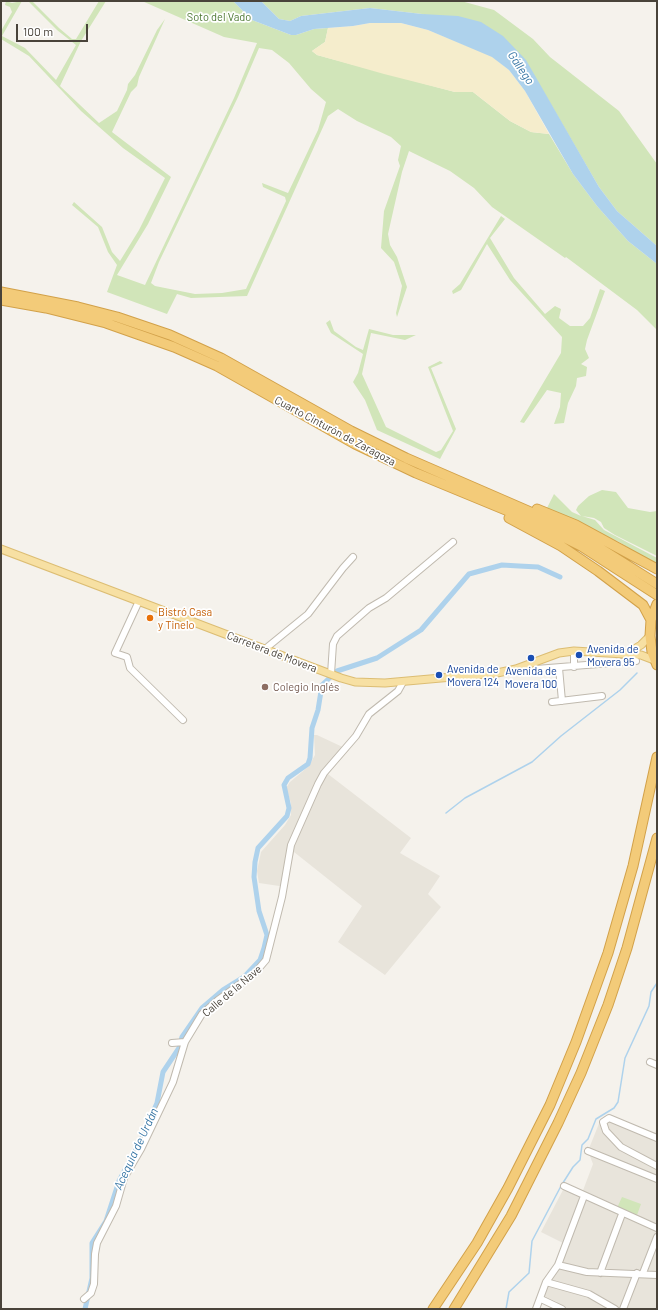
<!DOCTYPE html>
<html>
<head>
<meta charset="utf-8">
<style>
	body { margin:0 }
	#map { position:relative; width:658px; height:1310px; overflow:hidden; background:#f5f2ec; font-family:Barlow,sans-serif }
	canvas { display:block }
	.frame { position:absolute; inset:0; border:2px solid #49433a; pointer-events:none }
	.scale { position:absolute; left:16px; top:24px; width:72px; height:18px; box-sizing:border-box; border:2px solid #49433a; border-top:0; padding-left:5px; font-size:12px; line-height:14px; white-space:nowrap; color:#49433a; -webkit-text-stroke:3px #fff; paint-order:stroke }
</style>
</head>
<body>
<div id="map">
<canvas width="658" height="1310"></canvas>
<div class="frame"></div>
<div class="scale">100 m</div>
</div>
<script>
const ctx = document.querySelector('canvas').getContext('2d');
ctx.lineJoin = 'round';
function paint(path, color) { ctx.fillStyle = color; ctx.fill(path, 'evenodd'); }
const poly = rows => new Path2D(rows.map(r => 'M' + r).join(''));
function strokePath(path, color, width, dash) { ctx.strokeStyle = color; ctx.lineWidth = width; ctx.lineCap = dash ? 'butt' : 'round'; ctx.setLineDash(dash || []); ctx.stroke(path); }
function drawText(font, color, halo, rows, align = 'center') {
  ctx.font = font + ' Barlow,sans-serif'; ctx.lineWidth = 3.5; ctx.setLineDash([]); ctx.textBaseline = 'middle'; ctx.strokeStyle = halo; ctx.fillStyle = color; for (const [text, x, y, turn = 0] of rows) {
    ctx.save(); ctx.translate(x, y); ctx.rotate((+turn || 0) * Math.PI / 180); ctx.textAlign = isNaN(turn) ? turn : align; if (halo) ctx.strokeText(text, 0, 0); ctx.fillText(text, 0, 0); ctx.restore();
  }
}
const residential = poly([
	[314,735,317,735,349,750,328,774,411,838,400,853,440,876,428,894,441,907,385,975,338,942,362,906,294,852,286,887,259,883,257,871,261,852,285,825,291,815,291,803,286,788,290,782,309,766,315,755],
	[605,1116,655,1133,657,1127,657,1309,554,1309,557,1302,544,1296,563,1243,541,1232,563,1190,582,1193,593,1164,588,1151,600,1121]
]);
const green = poly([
	[6,1,12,3,22,1,2,36,25,48,56,80,76,45,57,30,28,1,32,1,59,28,72,39,76,39,99,1,106,1,81,41,60,86,99,123,117,111,127,90,128,84,135,75,157,30,165,19,139,77,137,86,131,92,112,132,171,177,148,224,117,275,145,285,234,98,257,43,224,37,142,1,233,1,252,20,291,35,296,35,314,29,328,28,325,42,312,51,317,55,455,92,473,92,510,121,531,132,549,134,573,174,597,206,628,241,657,264,657,330,637,310,566,257,565,258,492,207,474,188,450,171,409,151,402,172,388,234,390,245,397,257,407,287,397,317,396,313,402,286,394,262,381,248,384,211,400,166,398,160,401,146,391,137,357,121,338,109,328,116,247,296,191,298,177,294,167,314,107,292,117,265,108,252,98,227,72,205,74,202,102,227,112,252,120,261,139,230,165,178,123,148,81,111,29,56,1,39,1,31,12,12,10,7,5,5],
	[259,48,272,50,289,63,311,89,326,102,318,130,288,193,262,183,263,187,285,197,286,201,246,289,222,293,195,294,155,286,151,283,159,262,238,97],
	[261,1,461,1,494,10,533,39,550,57,619,111,657,164,657,246,617,211,599,187,525,60,422,14,370,8,301,16,290,21,279,19],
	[501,216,505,219,490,238,514,278,545,314,555,306,561,309,559,318,570,326,583,326,590,318,600,289,605,291,587,340,585,349,589,358,581,364,587,367,586,376,577,378,576,386,568,403,564,423,554,424,560,407,561,393,547,390,524,423,520,422,561,353,562,337,510,280,487,244,461,290,453,294,452,291,460,284],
	[330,320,334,331,356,347,363,350,369,329,393,335,416,335,405,340,371,333,362,374,386,427,436,452,441,450,453,431,428,367,440,361,443,363,431,368,456,429,440,459,377,430,365,400,353,382,358,373,363,354,331,333,326,323],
	[602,490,616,492,628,508,650,512,657,511,657,556,615,535,604,528,601,522,594,518,582,516,595,520,604,530,657,558,657,565,619,542,547,508,554,494,572,512,581,516,576,510,578,506,589,496],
	[622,1197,641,1204,637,1215,617,1208]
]);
const sand = poly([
	[370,23,401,23,428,30,492,56,509,70,525,91,549,134,531,132,510,121,473,92,455,92,384,74,317,55,312,51,325,42,328,28,353,26]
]);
const water = poly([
	[233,1,261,1,279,19,290,21,301,16,370,8,422,14,458,16,481,22,503,36,526,60,599,187,617,211,657,246,657,264,628,241,597,206,573,174,525,91,509,70,492,57,428,30,401,23,370,23,353,26,314,29,296,35,291,35,252,20]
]);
const stream = poly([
	[446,813,465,798,532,762,561,736,620,690,637,673],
	[506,1309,509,1292,529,1273,532,1241,561,1186,573,1167,580,1160,582,1145,588,1139,596,1119,614,1108,618,1102,625,1058,649,1006,651,992,657,983]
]);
const canal = poly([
	[85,1309,92,1278,92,1243,106,1221,119,1181,140,1142,157,1103,163,1072,179,1048,182,1037,202,1008,223,990,244,977,260,960,264,948,267,935,259,911,254,877,255,862,258,848,287,816,289,808,284,785,288,778,308,764,310,758,312,728,318,710,322,685,337,671,377,658,421,630,469,574,502,565,519,566,538,567,560,577]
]);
const minor = poly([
	[139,601,115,653,127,657,130,668,183,720],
	[265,649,308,614,343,568,353,557],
	[574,651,574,667],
	[559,668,562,701],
	[536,669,636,661],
	[331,674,333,644,337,636,369,608,386,598,453,542],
	[552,702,602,696],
	[172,1043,185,1042],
	[650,1062,657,1065],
	[657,1138,609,1118,603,1122,606,1131,621,1147,657,1166],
	[588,1151,657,1179],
	[564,1186,657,1228],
	[558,1265,587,1272,657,1275],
	[600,1273,622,1214],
	[643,1273,657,1237],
	[546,1282,589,1294,615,1309],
	[84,1299,91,1293,94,1284,95,1254,97,1243,116,1206,124,1178,141,1149,173,1082,185,1042,202,1014,218,1000,254,974,266,960,282,897,291,845,318,784,324,773,356,736,369,714,398,691,403,682],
	[541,1299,562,1309],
	[536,1309,546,1282,558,1265,584,1196],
	[623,1309,637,1273]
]);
const major = poly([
	[1,549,341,678,355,682,385,683,497,673,516,669,559,653,574,651,641,655,654,660],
	[626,654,641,645,650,636]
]);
const highway = poly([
	[1,292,78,307,117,317,170,335,221,358,351,431,406,458,535,514,587,540,657,584],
	[1,300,46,308,106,323,174,347,217,366,355,444,416,473,525,518,581,546,657,595],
	[537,509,576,525,657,569],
	[509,518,561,546,598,571,643,605,651,620],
	[657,604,651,620,650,636,652,652,657,665],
	[433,1309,477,1243,508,1188,550,1105,576,1042,608,953,633,866,657,757],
	[454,1309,511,1216,558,1123,581,1073,608,1005,627,948,657,838]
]);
const markers = [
	[150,618,4,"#e8710a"],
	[579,655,4,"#1a4fb4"],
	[531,658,4,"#1a4fb4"],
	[439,675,4,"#1a4fb4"],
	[265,687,4,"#8d6e63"]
];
const parkNames = [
	["Soto del Vado",219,17]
];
const streetNames = [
	["Cuarto Cinturón de Zaragoza",335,431,28],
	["Carretera de Movera",272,652,21],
	["Calle de la Nave",232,991,-40]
];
const foodNames = [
	["Bistró Casa",158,612],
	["y Tinelo",158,625]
];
const transitNames = [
	["Avenida de",587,649],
	["Movera 95",587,662],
	["Avenida de",447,669],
	["Movera 124",447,682],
	["Avenida de",531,671,"center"],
	["Movera 100",531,684,"center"]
];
const educationNames = [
	["Colegio Inglés",273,687]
];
const waterNames = [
	["Gállego",521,68,56],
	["Acequia de Urdán",136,1149,-65]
];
paint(residential, '#e8e4db');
paint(green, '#d1e5b9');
paint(sand, '#f5edcc');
paint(water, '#aed2ec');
strokePath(stream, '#aed2ec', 1.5);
strokePath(canal, '#aed2ec', 5);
strokePath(minor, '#c0baaf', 8);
strokePath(major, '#dcbd73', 9);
strokePath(highway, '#d2a149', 11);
strokePath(minor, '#fff', 6);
strokePath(major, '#f7e0a3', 7);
strokePath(highway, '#f3cb79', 9);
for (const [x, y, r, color] of markers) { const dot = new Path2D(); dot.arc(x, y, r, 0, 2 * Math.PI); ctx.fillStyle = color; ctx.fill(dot); strokePath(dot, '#fff', 1.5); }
drawText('11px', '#4b7731', '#fff', parkNames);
drawText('11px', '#49433a', '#fff', streetNames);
drawText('11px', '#c56008', '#fff', foodNames, 'left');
drawText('11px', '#164399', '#fff', transitNames, 'left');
drawText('11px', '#785e54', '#fff', educationNames, 'left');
drawText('italic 12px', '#3877a6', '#fff', waterNames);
</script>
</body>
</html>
